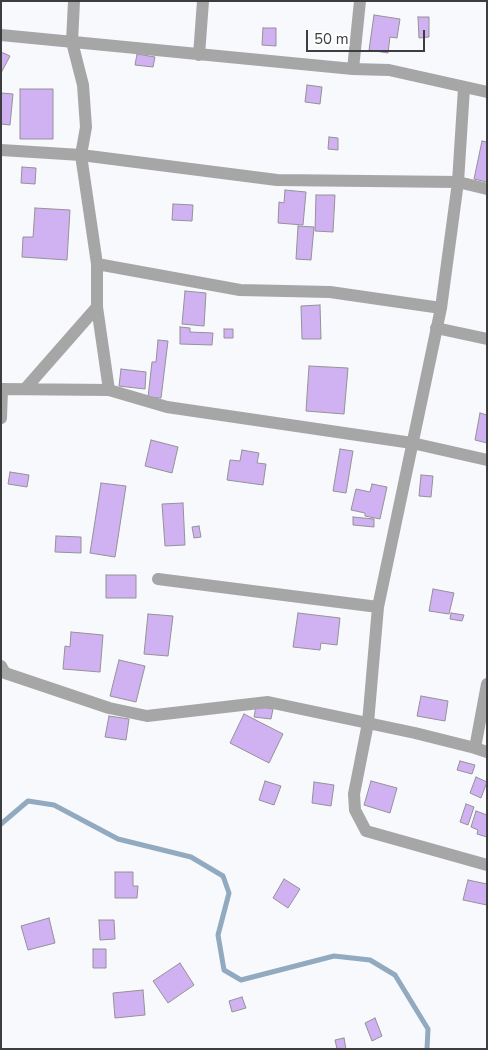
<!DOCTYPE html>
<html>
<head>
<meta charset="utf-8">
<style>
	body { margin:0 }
	#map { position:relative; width:488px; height:1050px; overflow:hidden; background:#f8f9fd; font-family:"Nunito Sans",sans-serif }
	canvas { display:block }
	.frame { position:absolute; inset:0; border:2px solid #3c3d3e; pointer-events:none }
	.scale { position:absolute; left:306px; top:30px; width:119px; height:22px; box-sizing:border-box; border:2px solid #3c3d3e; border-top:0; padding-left:6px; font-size:15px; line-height:18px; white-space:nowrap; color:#3c3d3e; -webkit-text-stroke:4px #fff; paint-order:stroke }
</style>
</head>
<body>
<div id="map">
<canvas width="488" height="1050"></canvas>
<div class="frame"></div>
<div class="scale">50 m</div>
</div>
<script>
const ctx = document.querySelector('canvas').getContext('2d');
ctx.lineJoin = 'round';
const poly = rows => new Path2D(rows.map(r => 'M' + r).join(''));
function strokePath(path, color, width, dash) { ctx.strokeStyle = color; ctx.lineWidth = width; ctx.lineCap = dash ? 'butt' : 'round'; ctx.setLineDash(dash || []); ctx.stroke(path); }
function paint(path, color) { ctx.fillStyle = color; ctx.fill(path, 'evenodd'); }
const stream = poly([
	[1,824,28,801,54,805,118,839,191,857,223,876,229,893,218,935,224,970,241,980,334,956,370,960,395,975,428,1029,427,1049]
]);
const building = poly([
	[374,15,400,19,397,38,390,37,388,53,369,50,374,15],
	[418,17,429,17,429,37,419,38,418,17],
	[263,28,276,28,276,46,262,45,263,28],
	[1,52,10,56,1,73,1,52],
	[137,54,155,57,153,67,135,65,137,54],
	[307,85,322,87,320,104,305,102,307,85],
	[20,89,53,89,53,139,20,139,20,89],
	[1,93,13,94,10,125,1,124,1,93],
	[329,137,338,138,338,150,328,149,329,137],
	[482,141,487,142,487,182,474,179,482,141],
	[22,167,36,168,35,184,21,183,22,167],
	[285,190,306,192,303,225,278,223,279,202,284,203,285,190],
	[316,195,335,195,333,232,315,231,316,195],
	[173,204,193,205,192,221,172,220,173,204],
	[35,208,70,210,67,260,22,257,23,237,33,237,35,208],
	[298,226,314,227,311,260,296,259,298,226],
	[185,291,206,293,204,326,182,324,185,291],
	[320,305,321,339,302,339,301,306,320,305],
	[180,327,190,328,190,332,213,333,212,345,180,344,180,327],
	[224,329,233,329,233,338,224,338,224,329],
	[158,340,168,341,161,398,148,397,152,362,156,362,158,340],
	[309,366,348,368,344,414,306,411,309,366],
	[121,369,146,372,145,389,119,386,121,369],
	[480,413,487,415,487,443,475,440,480,413],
	[151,440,178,447,172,473,145,466,151,440],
	[340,449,353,451,346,493,333,491,340,449],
	[242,450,259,453,257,463,266,464,263,485,227,480,230,460,240,461,242,450],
	[10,472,29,475,27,487,8,484,10,472],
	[421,475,433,476,431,497,419,496,421,475],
	[101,483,126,486,115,557,90,553,101,483],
	[372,484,387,487,380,519,365,516,365,513,351,510,356,489,370,492,372,484],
	[183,503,185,545,165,546,162,504,183,503],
	[353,517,374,519,374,527,353,525,353,517],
	[199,526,201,537,194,538,192,527,199,526],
	[56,536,81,537,81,553,55,552,56,536],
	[106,575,136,575,136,598,106,598,106,575],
	[433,589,454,593,449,614,429,611,433,589],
	[298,613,340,618,337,645,321,643,320,650,293,647,298,613],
	[451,613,464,615,462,621,450,619,451,613],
	[148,614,173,616,168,656,144,654,148,614],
	[71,632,103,635,100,672,63,669,65,646,70,647,71,632],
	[119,660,145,666,136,702,110,696,119,660],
	[421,696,448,701,445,721,417,716,421,696],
	[256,706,273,709,271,719,254,717,256,706],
	[244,714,283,734,269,763,230,743,244,714],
	[109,716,129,719,126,740,105,737,109,716],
	[460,761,475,765,472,774,457,770,460,761],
	[476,777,487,782,481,798,470,793,476,777],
	[265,781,281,786,274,805,259,800,265,781],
	[371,781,397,788,390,813,364,805,371,781],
	[314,782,334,785,331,806,312,803,314,782],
	[466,804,474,807,468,825,460,822,466,804],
	[476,811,487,815,487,837,477,834,478,830,471,827,476,811],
	[115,872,133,872,133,886,138,886,137,898,115,898,115,872],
	[284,879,300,889,288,908,273,898,284,879],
	[468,880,487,884,487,905,463,900,468,880],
	[49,918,55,943,28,950,21,926,49,918],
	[99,920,114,920,115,939,100,940,99,920],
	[93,949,106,949,106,968,93,968,93,949],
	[180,963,194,985,168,1003,153,981,180,963],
	[143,990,145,1015,115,1018,113,993,143,990],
	[242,997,246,1008,232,1012,229,1001,242,997],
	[375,1018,382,1036,372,1041,365,1023,375,1018],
	[344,1038,346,1049,337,1049,335,1040,344,1038]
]);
const minor = poly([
	[74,1,72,42,83,85,86,127,81,155,97,264,97,307,109,390],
	[1,35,353,69,389,70,487,92],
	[199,55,203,1],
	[353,69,360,1],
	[464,88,458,182,441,308,378,607,368,723,354,794,355,810,366,831,487,865],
	[1,150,81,155,277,180,458,182,487,189],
	[97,264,240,290,330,292,441,308],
	[436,328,487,339],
	[1,389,109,390,167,407,412,443,487,460],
	[25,389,97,307],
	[1,418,2,389],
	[158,579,378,607],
	[1,666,5,673,109,708,147,716,268,702,415,733,475,748,487,752],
	[475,748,487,684]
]);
strokePath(stream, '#91aac0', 5);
paint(building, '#d0b1f1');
strokePath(building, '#949296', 1);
strokePath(minor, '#a5a6a5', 12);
</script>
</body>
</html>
